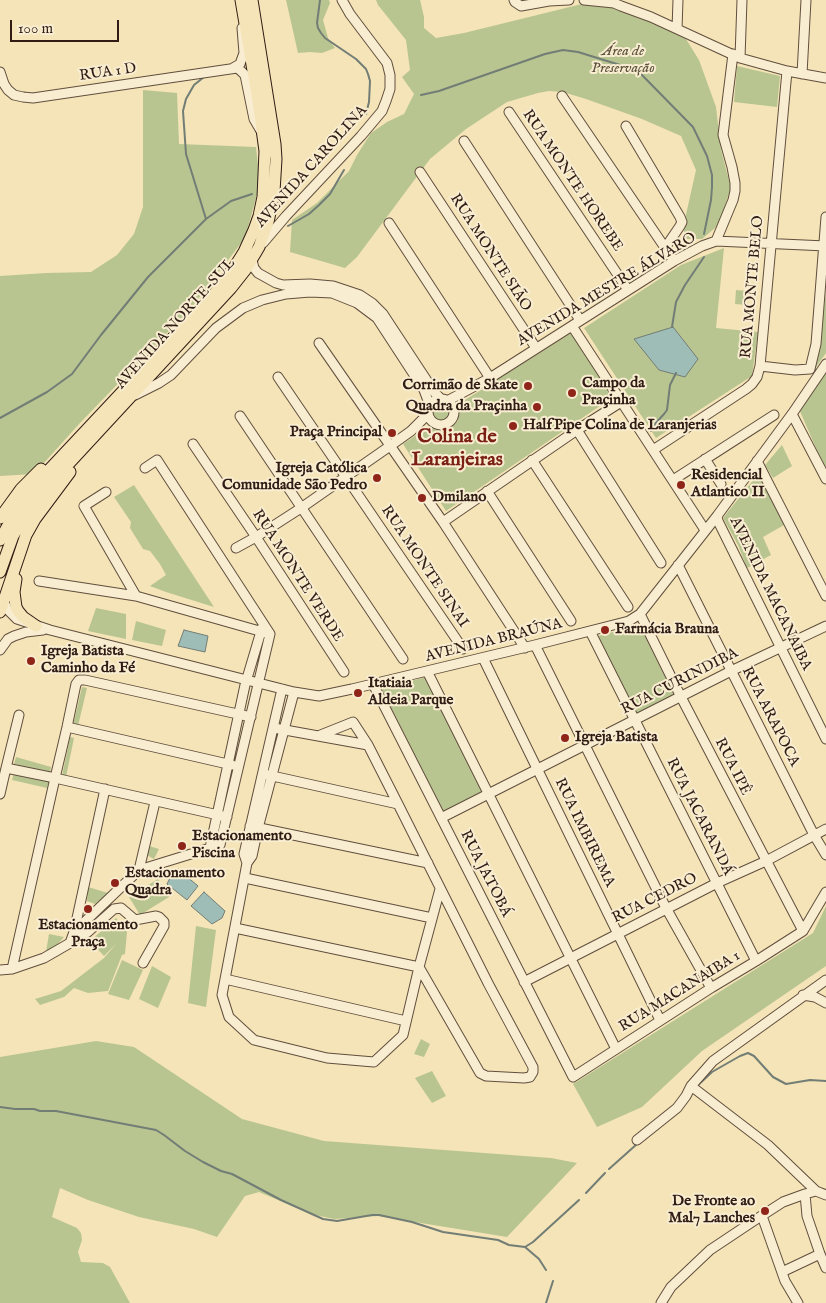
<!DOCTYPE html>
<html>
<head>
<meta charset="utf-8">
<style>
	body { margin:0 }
	#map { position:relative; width:826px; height:1303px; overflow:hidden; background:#f4e4b7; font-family:"IM FELL English",serif }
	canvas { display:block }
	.scale { position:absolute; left:10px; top:20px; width:109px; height:22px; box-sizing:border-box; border:2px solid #301c15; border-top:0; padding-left:6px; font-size:15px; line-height:18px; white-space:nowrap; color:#301c15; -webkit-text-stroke:4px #f8edd0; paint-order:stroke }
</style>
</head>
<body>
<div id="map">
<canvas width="826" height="1303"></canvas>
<div class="scale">100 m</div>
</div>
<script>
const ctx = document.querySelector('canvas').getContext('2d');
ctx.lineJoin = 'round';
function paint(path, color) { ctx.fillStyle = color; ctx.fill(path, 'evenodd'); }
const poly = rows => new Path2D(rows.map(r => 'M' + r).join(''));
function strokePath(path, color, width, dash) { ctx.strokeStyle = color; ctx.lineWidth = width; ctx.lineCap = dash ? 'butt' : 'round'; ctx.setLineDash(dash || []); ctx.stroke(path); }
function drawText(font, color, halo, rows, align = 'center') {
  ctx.font = font + ' "IM FELL English",serif'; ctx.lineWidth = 4; ctx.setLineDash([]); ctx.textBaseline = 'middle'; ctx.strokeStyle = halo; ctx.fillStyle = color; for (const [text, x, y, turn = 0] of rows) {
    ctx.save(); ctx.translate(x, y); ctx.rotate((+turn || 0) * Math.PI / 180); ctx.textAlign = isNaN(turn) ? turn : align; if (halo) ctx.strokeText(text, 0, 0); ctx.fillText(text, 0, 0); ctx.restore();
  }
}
const green = poly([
	[286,0,329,0,330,3,323,20,328,38,335,48,322,53,310,52,298,53],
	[376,0,420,0,424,17,424,28,436,38,464,33,590,2,642,15,686,39,699,60,716,107,721,150,731,188,720,220,715,228,702,239,687,239,684,232,685,219,696,170,681,136,642,119,586,99,563,92,549,91,538,93,507,102,466,129,430,159,357,257,345,268,290,252,292,220,317,203,349,171,357,155,371,133,387,122,404,114,414,94,402,77,410,70,406,40,378,5],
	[737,66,780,76,777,107,734,102],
	[143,90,177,93,179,144,256,147,260,184,245,238,192,307,80,423,34,474,0,476,0,276,46,273,91,272,117,255,134,234,143,207],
	[724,248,716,328,758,332,752,376,656,438,584,328,681,265],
	[736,290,748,291,747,305,735,304],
	[826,291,826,353,812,373,819,350],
	[571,333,613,397,446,511,403,444,428,427,443,432,451,427,458,421,457,405],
	[826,372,826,471,799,409],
	'431 413a10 10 0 1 1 20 0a10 10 0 1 1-20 0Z',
	[782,445,792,466,773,478,765,465],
	[758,474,784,525,763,537,771,555,747,568,738,545,723,518],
	[134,485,214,607,166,592,150,586,166,575,160,564,150,551,143,549,130,528,131,522,114,497],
	[96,608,126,614,126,639,88,631],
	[136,621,166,630,162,646,132,640],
	[641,624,676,695,636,714,598,636],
	[425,677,482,792,442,813,381,690],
	[82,687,87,688,78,726,73,725],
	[70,737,74,738,66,777,62,776],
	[16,757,51,767,50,773,14,764],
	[14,773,49,782,47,788,12,780],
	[149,846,159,849,154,859,147,855],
	[158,879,169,897,140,915,129,897],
	[88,887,108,893,95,904,87,901],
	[826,906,826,966,702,1051,642,1107,597,1127,573,1084,813,933],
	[116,918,127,932,125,954,122,955,108,991,88,993,74,988,64,997,40,1005,35,999,61,991,104,958,117,943,104,956,90,941],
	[196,926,216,930,206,1007,188,1003],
	[49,934,64,937,57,945,46,952],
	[122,960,143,970,129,1000,108,994],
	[152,966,171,977,158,1008,139,999],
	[421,1039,430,1044,424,1057,414,1054],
	[96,1041,134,1047,242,1119,324,1141,551,1158,577,1163,507,1237,378,1216,334,1219,311,1214,259,1192,245,1196,217,1237,194,1229,139,1217,88,1200,60,1188,52,1217,77,1228,81,1233,82,1240,78,1252,81,1262,103,1263,110,1267,130,1303,0,1303,0,1057],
	[432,1071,446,1096,432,1103,415,1078]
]);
const water = poly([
	[673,327,698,359,685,377,659,370,634,339,673,327],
	[184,630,208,636,205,652,178,646,184,630],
	[178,869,198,886,187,900,167,884,171,876,178,869],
	[204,892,225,911,222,918,212,924,191,906,204,892]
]);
const stream = poly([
	[320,0,317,23,318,28,321,33,325,38,356,59,366,69,368,74,370,81,369,102,366,114],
	[204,77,194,85,186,99,183,111,186,154,206,219],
	[421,95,439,91,545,54,563,50,578,52,633,69,641,74,693,127,707,156,712,175,712,187,711,200,704,234],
	[288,226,309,214,319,205,330,194,344,170],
	[672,327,676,302,685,285,704,257],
	[0,418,47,392,72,374,101,335,148,277,206,219,231,201,252,194],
	[651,431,655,424,664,414,667,410,670,385,676,373],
	[696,1087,712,1072,740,1056,748,1053,754,1056,773,1077,786,1084,810,1080,826,1081],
	[0,1107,15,1109,34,1109,40,1111,56,1111,156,1130,164,1135,185,1151,203,1162,221,1171,232,1174,281,1200,323,1219,337,1221,372,1215,379,1215,412,1222,443,1232,498,1240,509,1245,525,1247,533,1242,579,1200],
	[609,1169,637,1144],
	[586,1193,605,1173],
	[525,1247,539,1259,546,1270],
	[546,1303,553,1281]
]);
const minor = poly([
	[514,0,515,2,521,6,549,1,569,0],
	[584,0,614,3,621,6,651,17,740,58,787,71,826,78],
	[677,29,678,0],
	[740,58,742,0],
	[233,68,240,64,244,53,242,28],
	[0,72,4,84,8,90,14,95,23,97,33,98,237,68,241,71,245,75,254,119,261,131],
	[802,74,806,0],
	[562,96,674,261],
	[509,112,628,290],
	[626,126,680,217,682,222,680,226,665,248],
	[464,141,580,320],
	[420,172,536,348],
	[389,223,490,378],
	[716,241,733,200,735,191,735,183,732,167,723,135,733,54],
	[263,243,286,216,361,136,382,111,386,101,390,89,390,75,387,63,350,14,342,0],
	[252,260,254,268,258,273,276,283,283,285,310,284,333,286,360,295,372,303,383,314,435,393,441,399],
	[572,326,705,530],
	[319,343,443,522,525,648],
	[760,366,795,370,810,369,816,344,826,217],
	[278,377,463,649],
	[135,395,159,383,171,375,216,328,243,308,262,300,286,294,310,292,332,293,357,303,377,318,424,390,430,406],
	'428 412a13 13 0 1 1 26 0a13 13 0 1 1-26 0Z',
	[447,401,490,378,674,261,702,246,716,241,826,246],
	[792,414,826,479],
	[240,416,403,659],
	[577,430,661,563],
	[193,444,256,537,344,672],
	[653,450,746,389,752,384,757,377,760,366,787,71],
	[705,459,721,484],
	[532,460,628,607],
	[757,461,826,596],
	[673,480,774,415],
	[487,491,571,621],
	[106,492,84,506,136,596],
	[717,516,718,521,826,739],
	[443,522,577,430,621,402],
	[236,548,256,537,301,508,390,446,411,431,428,414],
	[678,565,814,835,826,855],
	[39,581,136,596,270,634],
	[4,601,7,609,17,619,50,630,294,692,319,696,352,689,535,645,629,621,640,614,717,516,792,414,826,364],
	[640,614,681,697,803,931],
	[590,631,756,961],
	[535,645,666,908,711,988],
	[0,650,8,639,14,636,26,632,43,630],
	[483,658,660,1020],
	[427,671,616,1049],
	[373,684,573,1077,711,988,756,961,803,931,826,892],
	[19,715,6,768,55,778,67,727,76,684,79,680,85,680,251,717],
	[67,727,232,765],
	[274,728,368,745,398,804,488,983,533,1067,533,1072,530,1077,524,1078,486,1076,480,1073,419,967,440,889],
	[318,736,353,722,368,745],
	[268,775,398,804],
	[0,794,6,768],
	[441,818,731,671,826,626],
	[250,826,428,863],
	[210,848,245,685,262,628],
	[247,863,244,854,282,689],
	[139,870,155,802],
	[245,878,432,918],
	[235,928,419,967,403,1035,374,1062,327,1058,254,1040,229,1017,222,995,247,863,252,856,258,828,294,692],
	[74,932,105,789],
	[70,943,88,932,114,909,121,908,135,920,156,916,159,917,164,922,164,926,143,963],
	[12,969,55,778,227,817],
	[0,970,12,969,44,958,70,943,74,932,139,870,220,845,270,634,157,460,145,468],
	[225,979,406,1021],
	[524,982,717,883,766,861,826,829],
	[803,995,815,997,826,1003],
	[691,1086,768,1145,816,1191],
	[637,1140,677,1108,686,1096,691,1086,713,1061,826,980],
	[805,1194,807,1216,820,1254,826,1268],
	[762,1216,785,1281,798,1303],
	[782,1272,820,1254],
	[661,1303,671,1287,710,1250,752,1222,783,1202,805,1194,816,1191,826,1195]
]);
const major = poly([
	[0,518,21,489,41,469],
	[0,540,16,511,49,470,214,294,234,268,244,252,254,230,259,216,263,197,265,151,258,100,241,0],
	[0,572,13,536,26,514,36,501,60,473,231,288,246,269,259,247,268,222,271,208,274,192,276,159,275,144,252,0],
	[16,579,14,592,16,607,18,611,23,617,36,626],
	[0,612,26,535,35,519,70,472]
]);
const markers = [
	[528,386,5,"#8f2418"],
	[572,393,5,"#8f2418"],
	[537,407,5,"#8f2418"],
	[513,426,5,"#8f2418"],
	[392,433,5,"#8f2418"],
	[377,478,5,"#8f2418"],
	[681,485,5,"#8f2418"],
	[422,498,5,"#8f2418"],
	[605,630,5,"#8f2418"],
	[31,661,5,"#8f2418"],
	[358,693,5,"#8f2418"],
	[565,738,5,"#8f2418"],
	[182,846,5,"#8f2418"],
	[115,883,5,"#8f2418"],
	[88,909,5,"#8f2418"],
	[765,1211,5,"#8f2418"]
];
const parkNames = [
	["Área de",623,52],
	["Preservação",623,69]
];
const streetNames = [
	["RUA 1 D",108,73,-8],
	["AVENIDA CAROLINA",312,167,-48],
	["RUA MONTE HOREBE",572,181,56],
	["RUA MONTE SIÃO",490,253,57],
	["RUA MONTE BELO",753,287,-85],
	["AVENIDA MESTRE ÁLVARO",607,290,-31],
	["AVENIDA NORTE-SUL",176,324,-48],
	["RUA MONTE SINAI",424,567,56],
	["RUA MONTE VERDE",297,576,57],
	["AVENIDA MACANAIBA",770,594,64],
	["AVENIDA BRAÚNA",494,641,-14],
	["RUA CURINDIBA",680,682,-27],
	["RUA ARAPOCA",770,717,63],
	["RUA IPÊ",732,767,63],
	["RUA JACARANDÁ",699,817,63],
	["RUA IMBIREMA",584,833,64],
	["RUA JATOBÁ",485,874,63],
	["RUA CEDRO",655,899,-27],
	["RUA MACANAIBA 1",680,992,-32]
];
const poiNames = [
	["Campo da",582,384],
	["Praçinha",582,401],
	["Corrimão de Skate",518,386,"right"],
	["Quadra da Praçinha",527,407,"right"],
	["HalfPipe Colina de Laranjerias",523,426],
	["Praça Principal",382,433,"right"],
	["Igreja Católica",367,469,"right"],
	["Comunidade São Pedro",367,486,"right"],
	["Residencial",691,476],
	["Atlantico II",691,493],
	["Dmilano",432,498],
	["Farmácia Brauna",615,630],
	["Igreja Batista",41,652],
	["Caminho da Fé",41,669],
	["Itatiaia",368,684],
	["Aldeia Parque",368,701],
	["Igreja Batista",575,738],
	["Estacionamento",192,837],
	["Piscina",192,854],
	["Estacionamento",125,874],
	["Quadra",125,891],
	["Estacionamento",88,926,"center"],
	["Praça",88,943,"center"],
	["De Fronte ao",755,1202,"right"],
	["Mal7 Lanches",755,1219,"right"]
];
const districtNames = [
	["Colina de",457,438],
	["Laranjeiras",457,461]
];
paint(green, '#b9c590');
paint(water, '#9ebdb7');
strokePath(water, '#727d76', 1);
strokePath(stream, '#727d76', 2);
strokePath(minor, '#614e3e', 11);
strokePath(major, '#301c15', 13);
strokePath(minor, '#f8edd0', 9);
strokePath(major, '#f4e4b7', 11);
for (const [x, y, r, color] of markers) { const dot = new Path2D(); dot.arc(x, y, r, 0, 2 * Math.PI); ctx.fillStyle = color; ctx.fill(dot); strokePath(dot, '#f8edd0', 2); }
drawText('italic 15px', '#594f3a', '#f8edd0', parkNames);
drawText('15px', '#301c15', '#f8edd0', streetNames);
drawText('bold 15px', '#301c15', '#f8edd0', poiNames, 'left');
drawText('bold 20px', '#7a1f14', '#f8edd0', districtNames);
</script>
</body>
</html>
